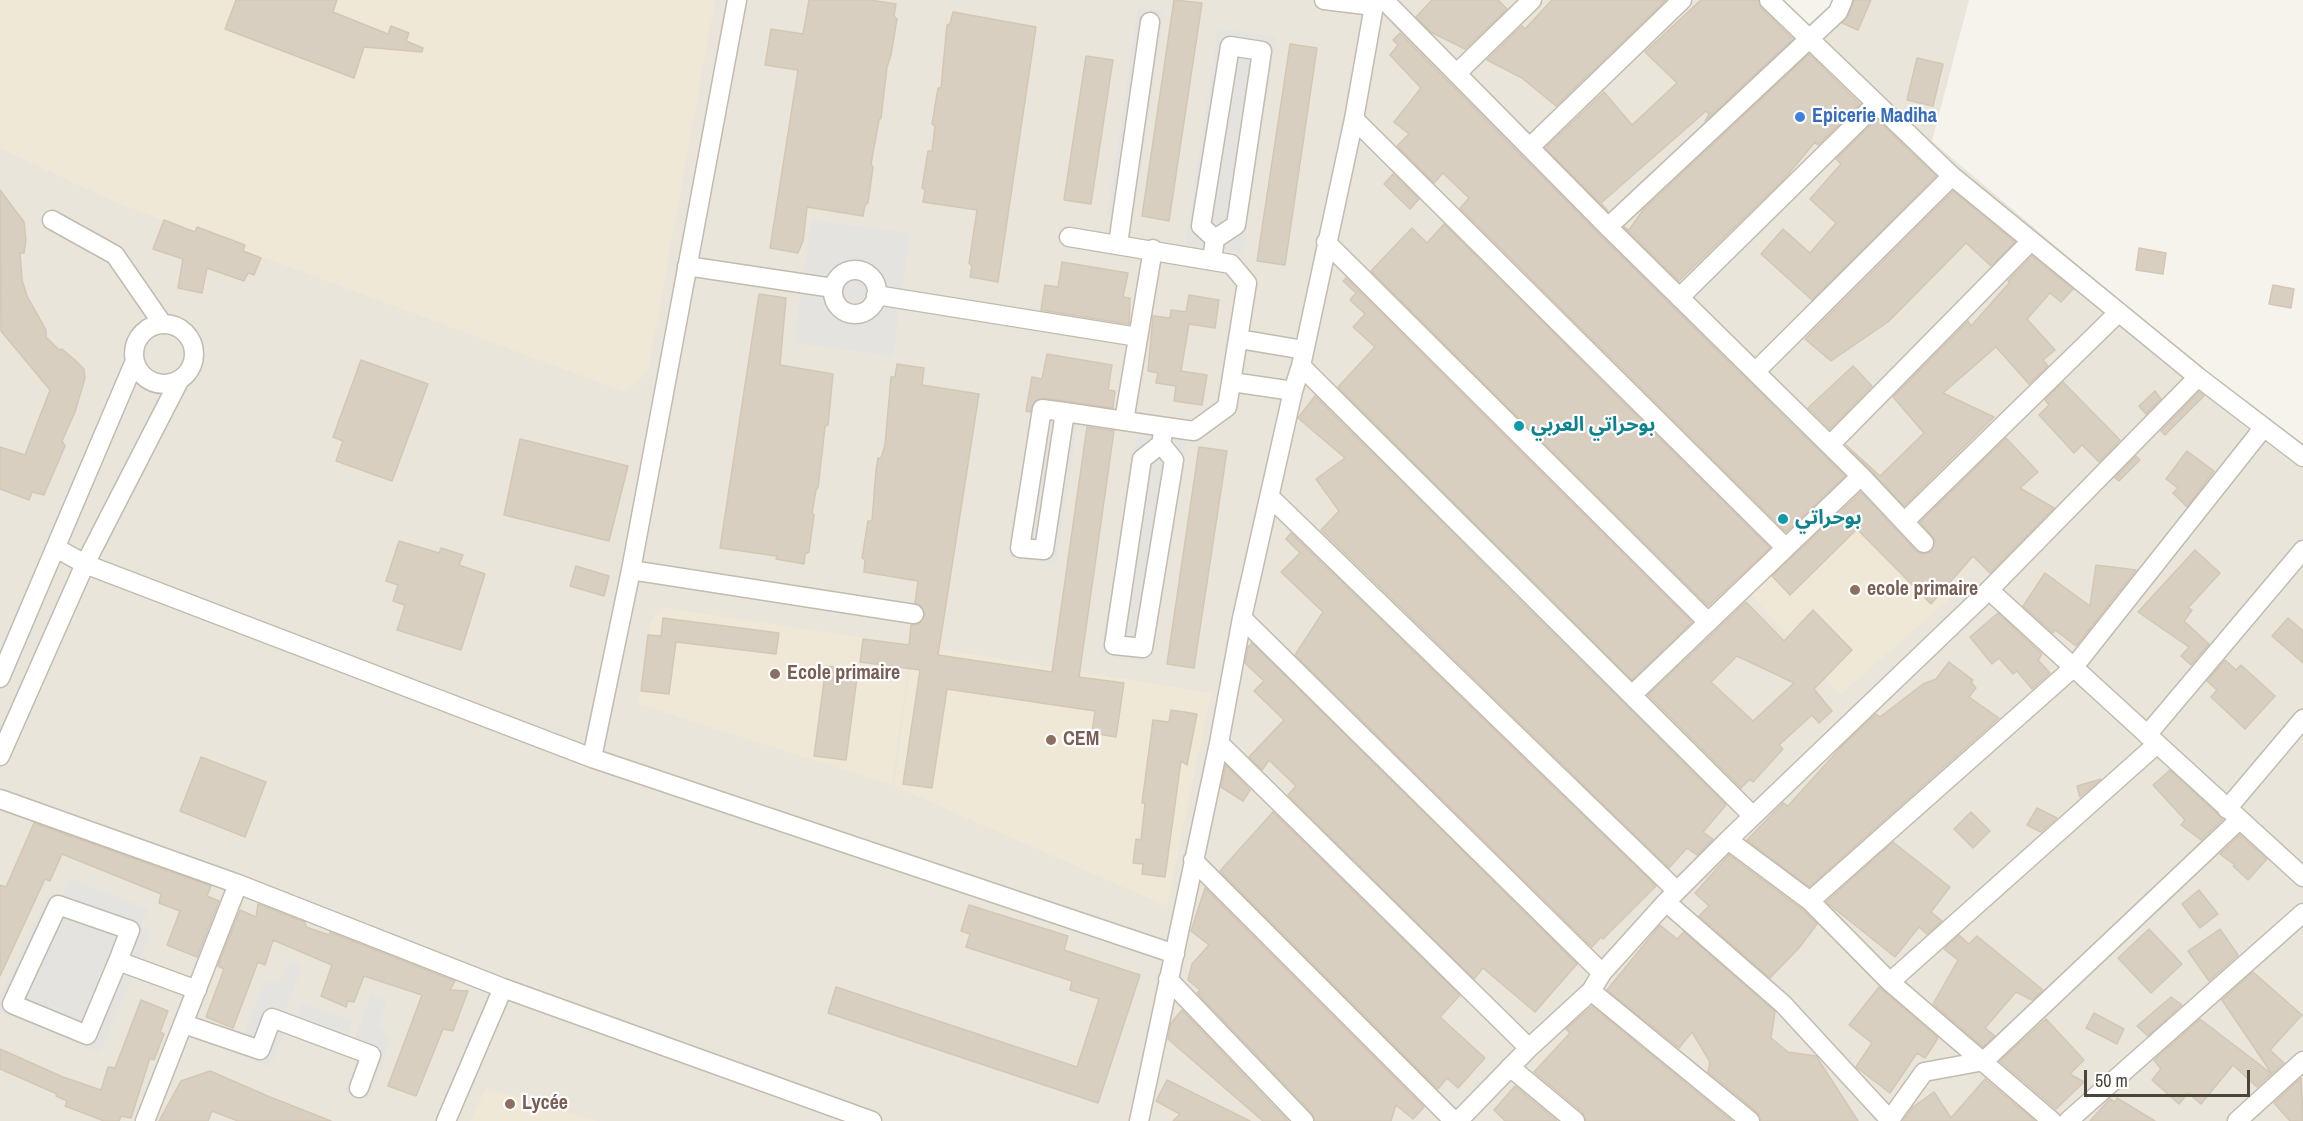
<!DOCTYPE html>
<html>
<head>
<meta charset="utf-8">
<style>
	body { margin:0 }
	#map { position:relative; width:2303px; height:1121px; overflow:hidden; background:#f6f3ec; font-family:"Archivo Narrow",sans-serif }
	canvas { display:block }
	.scale { position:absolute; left:2084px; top:1070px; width:166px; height:27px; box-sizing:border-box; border:3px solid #4b4439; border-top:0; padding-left:8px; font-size:18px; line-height:21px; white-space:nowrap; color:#4b4439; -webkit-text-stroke:4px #fff; paint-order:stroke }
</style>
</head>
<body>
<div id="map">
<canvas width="2303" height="1121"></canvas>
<div class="scale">50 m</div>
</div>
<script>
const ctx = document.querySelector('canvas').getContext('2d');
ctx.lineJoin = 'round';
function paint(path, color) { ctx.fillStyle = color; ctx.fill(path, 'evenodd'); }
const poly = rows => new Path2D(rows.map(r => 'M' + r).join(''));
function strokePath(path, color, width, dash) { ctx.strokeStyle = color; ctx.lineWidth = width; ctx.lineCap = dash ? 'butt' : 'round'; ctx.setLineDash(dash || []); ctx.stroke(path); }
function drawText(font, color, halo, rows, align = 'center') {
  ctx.font = font + ' "Archivo Narrow","Noto Sans Arabic",sans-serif'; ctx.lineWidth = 4.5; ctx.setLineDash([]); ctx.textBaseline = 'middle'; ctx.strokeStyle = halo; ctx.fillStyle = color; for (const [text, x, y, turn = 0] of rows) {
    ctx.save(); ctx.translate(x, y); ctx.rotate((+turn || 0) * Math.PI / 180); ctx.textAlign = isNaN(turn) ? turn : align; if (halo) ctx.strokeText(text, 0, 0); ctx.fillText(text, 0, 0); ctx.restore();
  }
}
const residential = poly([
	[0,0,1779,0,1822,42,1843,17,1850,0,1969,0,1932,141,2303,456,2303,1121,0,1121]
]);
const education = poly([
	[0,0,715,0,648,372,625,392,115,202,0,148],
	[1859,483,1962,588,1840,695,1748,591],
	[665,608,911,645,892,785,638,704,650,623,654,614],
	[913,645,1211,693,1167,906,894,786],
	[486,1087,598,1121,471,1121]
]);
const parking = poly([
	[1138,7,1164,11,1133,219,1107,215],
	[1218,28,1276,37,1243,254,1185,245],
	[811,220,910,233,893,356,794,343],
	[1034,401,1080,408,1056,564,1010,557],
	[1138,432,1187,440,1149,662,1100,654],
	[71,879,148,909,141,927,151,931,100,1053,0,1012,0,997,50,892,63,896],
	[289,960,302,966,285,1011,288,1018,295,1017,302,1003,352,1020,348,1034,350,1038,355,1038,371,995,386,1000,379,1027,391,1037,369,1100,344,1091,357,1060,284,1034,270,1067,235,1054,266,980,273,982,282,979]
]);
const building = poly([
	[236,0,337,0,333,12,388,34,391,26,409,33,406,41,423,48,422,52,364,47,354,78,225,29,236,0],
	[809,0,870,0,896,4,894,16,897,19,891,55,887,67,881,118,879,120,871,164,873,167,868,203,865,205,863,216,807,207,803,241,798,253,770,248,798,70,765,65,771,29,803,34,809,0],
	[1174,0,1202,3,1169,221,1142,216,1174,0],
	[1432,0,1498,0,1507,9,1465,49,1431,32,1416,17,1432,0],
	[1552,0,1666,0,1556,106,1522,78,1487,60,1522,26,1525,29,1552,0],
	[1701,0,1758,0,1761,8,1793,39,1705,121,1709,114,1706,111,1601,203,1608,211,1545,148,1604,92,1632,125,1677,83,1645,52,1701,0],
	[1854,0,1871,0,1858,30,1842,23,1848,16,1854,0],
	[953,12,1036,27,998,282,970,277,972,266,969,263,977,210,923,202,925,190,922,188,928,151,932,151,935,126,932,124,938,88,941,88,947,25,950,24,953,12],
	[1400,33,1600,235,1845,476,1786,532,1460,208,1469,198,1443,173,1434,183,1397,146,1409,134,1394,122,1421,88,1390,55,1398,45,1393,40,1400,33],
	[1290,44,1317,48,1285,265,1257,261,1290,44],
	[1809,54,1860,104,1818,145,1815,142,1785,178,1679,281,1624,227,1629,230,1643,210,1809,54],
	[1086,56,1113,60,1091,204,1064,200,1086,56],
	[1917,58,1943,64,1933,106,1907,100,1917,58],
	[1877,119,1936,176,1812,300,1761,254,1783,229,1810,253,1836,223,1810,199,1841,164,1836,159,1877,119],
	[1393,174,1419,199,1410,209,1384,184,1393,174],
	[0,190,24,222,26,240,24,253,20,253,22,280,27,296,46,330,46,337,59,350,62,349,76,361,84,369,85,378,75,412,62,441,65,446,44,495,32,492,29,500,0,489,0,447,25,455,50,390,1,331,0,190],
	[1953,191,2015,242,1991,266,1966,243,1888,322,1831,361,1805,339,1953,191],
	[164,220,195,232,197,227,245,245,243,251,261,258,254,275,248,273,244,281,207,268,202,293,178,288,183,259,153,249,164,220],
	[1444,224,1770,548,1708,606,1371,271,1412,228,1427,243,1444,224],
	[2139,248,2166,253,2163,274,2136,270,2139,248],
	[2032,256,2073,289,2061,302,2050,293,2027,319,2055,350,2043,360,2048,366,2029,384,1996,347,1943,393,1994,417,1904,506,1846,445,1880,476,1924,433,1893,397,1968,321,1971,326,2010,282,2008,281,2032,256],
	[1062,262,1128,273,1123,297,1130,298,1129,324,1041,310,1045,285,1058,287,1062,262],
	[1346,278,1692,622,1632,680,1338,387,1375,347,1353,327,1365,314,1350,300,1356,293,1343,281,1346,278],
	[2273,285,2294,289,2291,308,2269,304,2273,285],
	[759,294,786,298,780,365,833,374,828,425,825,427,818,488,816,490,812,513,814,515,809,552,805,554,804,564,776,559,777,556,720,548,759,294],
	[1189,295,1219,300,1215,328,1189,324,1181,371,1207,375,1202,405,1174,401,1176,386,1156,383,1158,373,1148,371,1153,316,1170,318,1171,310,1186,312,1189,295],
	[1047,354,1112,365,1108,390,1115,391,1113,408,1043,398,1034,402,1030,412,1026,411,1032,377,1042,379,1047,354],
	[361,360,428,384,392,481,336,461,343,441,333,437,361,360],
	[897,364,924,368,922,385,979,394,938,655,1052,672,1087,427,1114,431,1079,677,1124,683,1116,737,1092,733,1095,711,947,689,932,788,903,784,920,670,860,662,863,639,909,645,911,625,919,624,925,615,921,606,915,603,918,581,864,572,865,560,862,558,868,521,872,521,876,470,878,458,881,458,885,445,891,377,895,377,897,364],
	[1853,366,1872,386,1830,429,1808,408,1853,366],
	[2063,382,2120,440,2099,462,2082,445,2074,453,2039,415,2049,405,2045,400,2063,382],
	[2155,391,2161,399,2146,414,2139,406,2155,391],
	[2199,392,2204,396,2165,435,2161,431,2199,392],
	[1315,396,1726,805,1703,832,1713,839,1697,855,1687,848,1669,868,1321,530,1339,511,1316,479,1345,458,1298,418,1315,396],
	[2006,438,2038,472,2020,488,2054,508,1990,573,1973,556,1931,604,1857,529,1790,595,1772,576,1861,492,1916,551,1921,554,1931,552,1935,540,1920,522,2006,438],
	[520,439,628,466,609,541,504,515,520,439],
	[1199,447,1227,451,1194,668,1167,664,1199,447],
	[2187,451,2214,471,2187,507,2173,493,2178,488,2166,479,2187,451],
	[2136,456,2140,460,2119,481,2115,478,2136,456],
	[1291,533,1656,886,1603,939,1601,937,1592,947,1295,655,1323,612,1281,572,1300,553,1286,539,1291,533],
	[399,541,439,553,441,548,463,555,459,565,485,574,461,650,397,630,405,605,393,601,398,585,386,581,399,541],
	[2195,550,2220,573,2188,608,2192,610,2184,621,2209,644,2191,665,2181,656,2189,647,2138,612,2195,550],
	[2096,565,2136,570,2076,646,2055,630,2053,633,2023,606,2045,573,2090,606,2096,565],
	[576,566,609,576,604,596,570,586,576,566],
	[1746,602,1784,641,1813,610,1852,650,1814,689,1832,711,1819,723,1812,715,1779,745,1783,749,1753,782,1750,779,1741,788,1648,695,1746,602],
	[1737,656,1794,683,1753,721,1711,682,1737,656],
	[1998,613,2042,654,2038,660,2050,673,2032,689,2017,671,2013,674,1999,658,1992,664,1970,637,1998,613],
	[663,618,779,633,776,654,676,642,669,694,641,691,648,635,661,636,663,618],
	[2288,618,2303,631,2303,663,2272,636,2288,618],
	[1252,643,1577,964,1535,1012,1483,968,1474,979,1288,795,1296,786,1269,760,1262,770,1249,757,1284,720,1254,691,1264,681,1245,663,1248,647,1252,643],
	[2225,660,2236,670,2241,665,2275,696,2245,729,2211,697,2217,690,2207,681,2225,660],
	[1949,662,1973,680,1971,682,1976,688,1969,697,1999,718,1809,887,1747,840,1783,803,1788,806,1843,745,1876,714,1880,717,1923,684,1936,679,1949,662],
	[826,666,858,670,846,760,814,756,826,666],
	[1171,710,1197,714,1187,765,1181,761,1165,877,1142,874,1143,864,1133,863,1136,839,1141,840,1145,803,1142,803,1153,720,1169,722,1171,710],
	[201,757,266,782,245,837,180,811,201,757],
	[1226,765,1250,790,1243,801,1221,787,1226,765],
	[2170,770,2223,819,2201,840,2181,825,2185,820,2153,785,2170,770],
	[2101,779,2080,797,2077,786,2101,779],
	[2037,808,2057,818,2041,832,2027,825,2037,808],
	[1273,812,1460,995,1440,1017,1485,1058,1458,1088,1447,1078,1438,1089,1220,871,1273,812],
	[1971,812,1990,831,1973,848,1954,829,1971,812],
	[34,823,211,886,207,896,219,901,197,957,167,945,180,911,159,903,161,894,62,854,50,881,45,879,0,976,0,885,6,887,34,823],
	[2240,835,2267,859,2248,880,2233,866,2235,865,2220,854,2240,835],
	[1893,842,1950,887,1931,912,1942,921,1927,934,1919,927,1895,957,1826,902,1893,842],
	[1729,855,1803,910,1817,924,1799,948,1770,978,1699,916,1709,906,1695,893,1729,855],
	[1205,888,1424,1107,1413,1119,1396,1105,1391,1121,1315,1121,1312,1113,1197,993,1200,990,1188,980,1192,964,1209,945,1191,931,1205,888],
	[2199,890,2218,914,2200,928,2182,904,2199,890],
	[258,904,305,922,306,927,329,935,330,932,455,981,450,990,468,991,453,1031,443,1029,416,1096,388,1086,422,995,364,976,354,1002,348,1001,346,1007,321,996,332,965,273,940,265,965,258,962,233,1028,206,1017,224,969,218,966,240,910,256,917,258,904],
	[969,905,1068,936,1064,950,1140,975,1098,1103,828,1013,836,987,1077,1067,1099,999,1070,990,1072,981,966,947,970,934,961,931,969,905],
	[1660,925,1677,939,1684,932,1775,1012,1771,1038,1788,1052,1816,1056,1858,1121,1761,1121,1757,1112,1708,1072,1710,1062,1692,1032,1679,1048,1607,990,1660,925],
	[2149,929,2182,964,2151,993,2118,958,2149,929],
	[2220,929,2238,955,2209,981,2188,951,2220,929],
	[1959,935,1969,944,1977,936,2043,990,2032,1000,2016,992,1985,1028,1995,1036,1983,1047,1933,1004,1958,960,1944,949,1959,935],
	[2253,972,2302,1015,2270,1050,2284,1063,2257,1087,2233,1065,2201,1104,2188,1093,2179,1104,2152,1080,2161,1069,2154,1060,2200,1019,2272,1074,2222,1000,2253,972],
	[1879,987,1938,1038,1925,1058,1917,1053,1890,1093,1856,1067,1872,1043,1849,1025,1879,987],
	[2171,997,2182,1005,2148,1036,2137,1026,2171,997],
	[141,1000,168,1011,160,1032,164,1034,154,1060,150,1058,131,1118,121,1116,119,1121,104,1121,65,1106,67,1101,56,1096,57,1094,0,1069,0,1049,63,1077,101,1090,108,1067,115,1068,141,1000],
	[1591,1007,1593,1007,1732,1121,1586,1121,1582,1112,1534,1072,1570,1033,1566,1029,1591,1007],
	[1182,1010,1288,1121,1263,1121,1168,1039,1171,1023,1182,1010],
	[2094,1013,2124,1029,2117,1044,2086,1028,2094,1013],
	[2046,1019,2084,1060,2070,1074,2084,1082,2056,1109,2000,1061,2046,1019],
	[210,1071,270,1097,331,1121,238,1121,212,1111,208,1121,159,1121,181,1081,210,1071],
	[2301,1078,2303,1121,2290,1121,2274,1103,2301,1078],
	[1985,1079,2035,1121,1903,1121,1913,1107,1934,1092,1951,1118,1985,1079],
	[1167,1080,1250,1121,1173,1121,1180,1114,1156,1101,1167,1080],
	[1515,1086,1557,1121,1505,1121,1494,1110,1515,1086],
	[2117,1098,2155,1121,2090,1121,2110,1099,2115,1102,2117,1098]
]);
const minor = poly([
	[737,0,631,570,592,758,1175,954],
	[1324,0,1374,6],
	[1384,0,1608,227,1861,476,1924,543],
	[1769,0,1952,176,2198,377],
	[1457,73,1532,0],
	[1354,119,1786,548],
	[1531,146,1682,0],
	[52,220,115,255,162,323],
	[1608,227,1838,12,1843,0],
	[1326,242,1708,622],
	[1118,244,1150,22],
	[1212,260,1215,239,1236,225,1262,51,1230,46,1201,226,1215,239],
	[687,266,833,288],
	'833 292a22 22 0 1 1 44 0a22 22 0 1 1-44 0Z',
	[876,295,1138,337],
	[1681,296,1876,104],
	'134 354a30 30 0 1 1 60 0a30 30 0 1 1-60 0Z',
	[1239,339,1304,350],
	[1301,366,1753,816],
	[1756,371,1952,176],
	[1232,382,1293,391],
	[1065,412,1044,550,1020,548,1042,409,1065,412,1145,424,1194,431,1227,407,1247,283,1231,264,1069,237],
	[1124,421,1153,249],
	[1161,444,1142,459,1114,645,1143,648,1174,460,1161,444,1164,427],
	[1830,445,2031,241],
	[1270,497,1677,891],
	[1904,522,2119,312],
	[56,548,85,564,592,758],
	[631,570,914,614],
	[1989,590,2198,377,2303,457],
	[1242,618,1602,973],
	[0,678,134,363],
	[1632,695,1861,476],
	[2147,735,2303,550],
	[1219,743,1529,1048],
	[0,756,85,564,179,381],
	[0,799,238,884,503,988,872,1121],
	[2227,809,2303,719],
	[1728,840,1989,590,2303,877],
	[1193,860,1454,1121],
	[1810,901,2073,668,2264,427],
	[1666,902,1783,1004,1890,1120],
	[118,961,87,1035,12,1004,58,905,130,930,118,961,197,990],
	[1168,979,1304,1121],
	[1890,982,2157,744],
	[1591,991,1750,1121],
	[184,1024,260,1050,272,1018,371,1055,359,1088],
	[1510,1067,1575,1121],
	[145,1121,238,884],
	[446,1121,503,988],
	[1139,1121,1219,743,1242,618,1293,391,1301,366,1354,119,1375,0],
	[1458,1121,1529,1048,1591,991,1602,973,1666,902,1728,840,1810,901,1890,982,2052,1121],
	[1889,1121,1924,1072,1984,1061,2239,820],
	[2068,1121,2303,913],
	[2237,1121,2303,1061]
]);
const markers = [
	[1800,117,6,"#3f7fe0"],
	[1519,426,6,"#0f9aa8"],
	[1783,519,6,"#0f9aa8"],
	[1855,590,6,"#8d6e63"],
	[775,674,6,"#8d6e63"],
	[1051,740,6,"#8d6e63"],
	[510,1104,6,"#8d6e63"]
];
const shopNames = [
	["Epicerie Madiha",1812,117]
];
const cultureNames = [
	["بوحراتي العربي",1531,426],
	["بوحراتي",1795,519]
];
const educationNames = [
	["ecole primaire",1867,590],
	["Ecole primaire",787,674],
	["CEM",1063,740],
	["Lycée",522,1104]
];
paint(residential, '#eae5da');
paint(education, '#efe8d6');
paint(parking, '#e5e3e0');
paint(building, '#d8cfc1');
strokePath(building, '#d3c7b4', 1.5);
strokePath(minor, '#c2bbae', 21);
strokePath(minor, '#fff', 18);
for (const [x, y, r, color] of markers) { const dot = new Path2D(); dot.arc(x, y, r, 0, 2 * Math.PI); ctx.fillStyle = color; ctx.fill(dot); strokePath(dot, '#fff', 2); }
drawText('bold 20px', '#366cbe', '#fff', shopNames, 'left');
drawText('bold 20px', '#0d838f', '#fff', cultureNames, 'left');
drawText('bold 20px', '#785e54', '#fff', educationNames, 'left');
</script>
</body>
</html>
